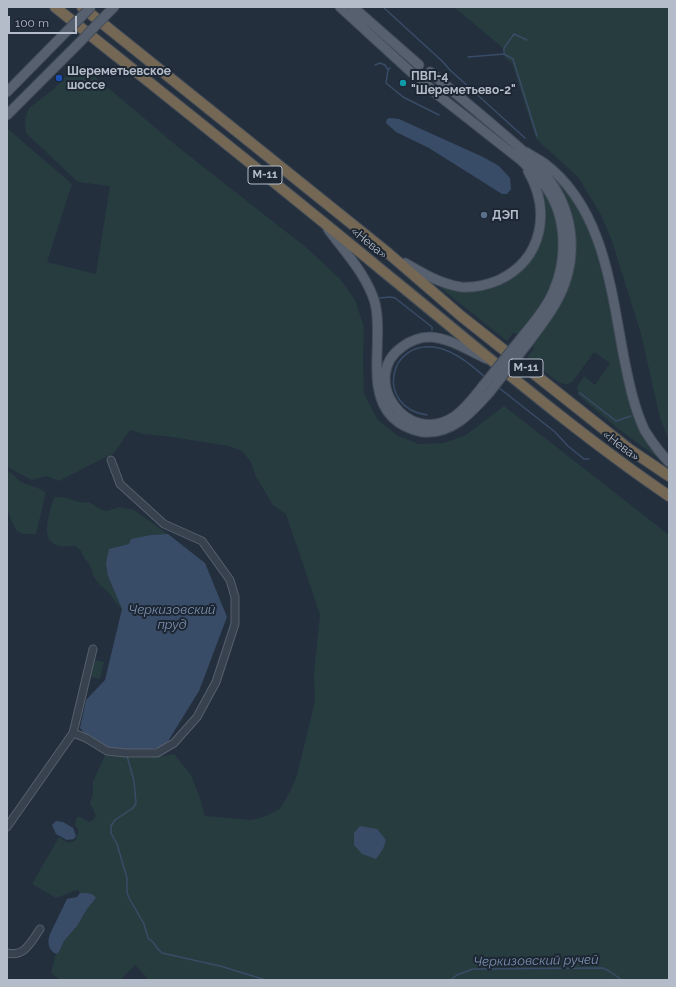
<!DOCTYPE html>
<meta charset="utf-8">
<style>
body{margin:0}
#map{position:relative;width:676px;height:987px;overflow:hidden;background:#242f3e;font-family:Raleway,sans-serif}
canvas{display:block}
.frame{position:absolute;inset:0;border:8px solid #b4bcc9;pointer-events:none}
.scale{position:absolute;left:8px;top:16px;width:69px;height:18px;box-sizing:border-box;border:2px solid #b4bcc9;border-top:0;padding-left:5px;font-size:12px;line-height:14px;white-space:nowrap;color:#b4bcc9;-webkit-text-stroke:3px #1d2633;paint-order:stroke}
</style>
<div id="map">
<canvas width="676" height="987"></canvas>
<div class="frame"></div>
<div class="scale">100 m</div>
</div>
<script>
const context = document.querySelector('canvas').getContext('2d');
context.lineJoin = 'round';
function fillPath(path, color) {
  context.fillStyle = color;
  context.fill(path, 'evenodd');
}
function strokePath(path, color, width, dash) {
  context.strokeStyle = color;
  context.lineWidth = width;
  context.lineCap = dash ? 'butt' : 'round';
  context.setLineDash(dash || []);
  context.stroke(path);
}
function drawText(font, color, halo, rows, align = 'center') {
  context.font = font + ' Raleway,sans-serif';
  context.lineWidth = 4;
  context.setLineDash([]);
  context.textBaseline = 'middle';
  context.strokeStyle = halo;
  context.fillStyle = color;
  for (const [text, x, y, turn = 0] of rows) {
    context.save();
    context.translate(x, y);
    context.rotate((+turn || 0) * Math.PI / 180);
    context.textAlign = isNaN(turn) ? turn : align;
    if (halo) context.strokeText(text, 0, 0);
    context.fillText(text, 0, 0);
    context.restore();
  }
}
const green = new Path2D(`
 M454,7H669V440L660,418L641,334L612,241L601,215L578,177L536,139L512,63L505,58L503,48Z
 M80,64L178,147L308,249L341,280L355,300L364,327L363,358L364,394L378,420L398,436L419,444L444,443L466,435L504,406L669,535V980H149L135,965L120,980H60L51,973L56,954L59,952L64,941L77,926L87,909L96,898C91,892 86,893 80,893L78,890C70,891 64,896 56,898L32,884L59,837L68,843L75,841L79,831L75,825L77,817H80L89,822L93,820L96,816L90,803L93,794V782L105,755C129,758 150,759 174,754L191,775L199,795L205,816L251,820L264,817L280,809L290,792L297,775L315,701L314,673L320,615L286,514L273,505L255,475L251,462L242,451L229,446L172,437L143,434L130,430L114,453L59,481L46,476L32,480L7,467V128L72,184L47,262L96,274L110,186L78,182L26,133L25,119L29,108L54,89L71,70Z
 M548,172L558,181L576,204L592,233L603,271L631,408C638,428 648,445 662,461L616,427L578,395L577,387L584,376L595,385L610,363L594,352L573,381C570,383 568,385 564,384C556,383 534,362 527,357L534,349L531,344L568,284Z
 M538,185L541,187C576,246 558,286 518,334L513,333L507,341L437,285L488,287L536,248Z
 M7,471C13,473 15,477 20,481C28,486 37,486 45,492V496L36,534H22L16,530L10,517L7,509Z
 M54,497C59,497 63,497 67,498C77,500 77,504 89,502L100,509L107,511L120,507L134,510L168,534L151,535L129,544L108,576L122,609L117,604L109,593L98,583L94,577L89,563L84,558L81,551L76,546C69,546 60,548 54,544C40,536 51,509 54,497Z
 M95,660L104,662L100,679L91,677Z`);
const water = new Path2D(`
 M390,118L399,119L483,157L499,166L510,178L511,189L507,194H502L429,148L396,132L386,123L387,119Z
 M168,534L205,563L227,617L199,691L165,746L143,751L113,749L102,745L85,734L80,728L86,700L105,680L122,609L108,576L106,563L109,549L129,544L131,539L151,535Z
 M56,821L63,822L73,828L76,836L74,839L67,840L56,834L52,825Z
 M360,826L377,829L386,840L383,849L376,859L362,854L354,845V833Z
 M80,893C86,893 92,892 96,898L87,909L77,926L64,941L59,952L56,954C48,950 47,942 50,934L67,899L77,897Z`);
const stream = new Path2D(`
 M383,7L442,61L450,70L525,138
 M504,54V48L514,34L527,40
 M468,57L504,54L513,59L537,136
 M375,65L380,63L385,65L388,70
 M390,68L388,70L386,83L403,97L439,115
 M379,298L390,297L395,298L432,327V330
 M498,387L555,432L568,446L584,459H589
 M580,393L616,421L631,416
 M427,415C375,408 387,337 439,348C456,352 472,366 485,377
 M127,756L134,781L136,803L133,808L115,820L111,826V833L117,844L127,878V892L129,898L144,924L148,938L153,942L157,948L162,953L220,966L266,980
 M450,980L457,975L473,969L603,968L609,971L622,980`);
const minor = new Path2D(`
 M73,733L86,738L107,751L125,753H157L174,743L197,717L216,682L235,624V597L230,580L202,541L164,524L120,484L111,460
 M7,827L73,733L93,649
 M7,953C25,957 31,942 40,929`);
const major = new Path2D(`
 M340,7L412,73
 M353,7L419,65
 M107,14L114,7
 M430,72C451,90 472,107 493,125C531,157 567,185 571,238C572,254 570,269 565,283C557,306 542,324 528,343
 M422,81L438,95L522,161C530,169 538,177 545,186C567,215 568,259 553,292C546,309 533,323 522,337
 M7,92L66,32
 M7,115L79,43
 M526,152C532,156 538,159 544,163C604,208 611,290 624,358C629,383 634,408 645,431C652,442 660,453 669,462
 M328,229C345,252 367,275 375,303C384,339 365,389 392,417C400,425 411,430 422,432C452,435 471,413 489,393
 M405,263C422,273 441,284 461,287C474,288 487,285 499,280C543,259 551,211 528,171
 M482,387C474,397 466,408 455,416C406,449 359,377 402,347C410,341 420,337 430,337C450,338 469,351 487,359`);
const highway = new Path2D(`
 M55,7C165,95 275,182 384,272C478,348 569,428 669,496
 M82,7L388,253L461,316L629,449L669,476`);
const majorBridge = new Path2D(`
 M66,32L91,7
 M79,43L107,14
 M482,387L522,337
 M489,393L528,343`);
const markers = [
 [59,78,4,"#1a4fb4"],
 [403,83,4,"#0f9aa8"],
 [484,215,4,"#5c6f8a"]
];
const shields = [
 [265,175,34],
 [526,368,34]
];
const shieldNames = [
 ["М-11",265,175],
 ["М-11",526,368]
];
const poiNames = [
 ["Шереметьевское",67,71],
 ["шоссе",67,85],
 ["ПВП-4",411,76],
 ["\"Шереметьево-2\"",411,90],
 ["ДЭП",492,215]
];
const streetNames = [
 ["«Нева»",369,243,39],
 ["«Нева»",621,446,37]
];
const waterNames = [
 ["Черкизовский",172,610],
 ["пруд",172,625],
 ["Черкизовский ручей",536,961,-1]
];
fillPath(green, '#263c3f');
fillPath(water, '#394c67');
strokePath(stream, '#394c67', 1.5);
strokePath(minor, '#565f6c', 9);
strokePath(major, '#414a57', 11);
strokePath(highway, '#434c59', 12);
strokePath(minor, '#38414e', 7);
strokePath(major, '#56606e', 9);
strokePath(highway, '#746855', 10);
strokePath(majorBridge, '#414a57', 11, []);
strokePath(majorBridge, '#56606e', 9);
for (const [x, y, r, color] of markers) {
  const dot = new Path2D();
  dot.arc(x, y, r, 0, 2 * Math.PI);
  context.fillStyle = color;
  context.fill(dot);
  strokePath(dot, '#1d2633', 1.5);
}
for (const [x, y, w] of shields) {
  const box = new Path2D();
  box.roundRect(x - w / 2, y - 9, w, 18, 3);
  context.fillStyle = '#1d2633';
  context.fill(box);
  strokePath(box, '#b4bcc9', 1);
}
drawText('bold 11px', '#b4bcc9', null, shieldNames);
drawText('bold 12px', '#b4bcc9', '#1d2633', poiNames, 'left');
drawText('12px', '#b4bcc9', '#1d2633', streetNames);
drawText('italic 13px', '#7c92b1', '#1d2633', waterNames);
</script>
